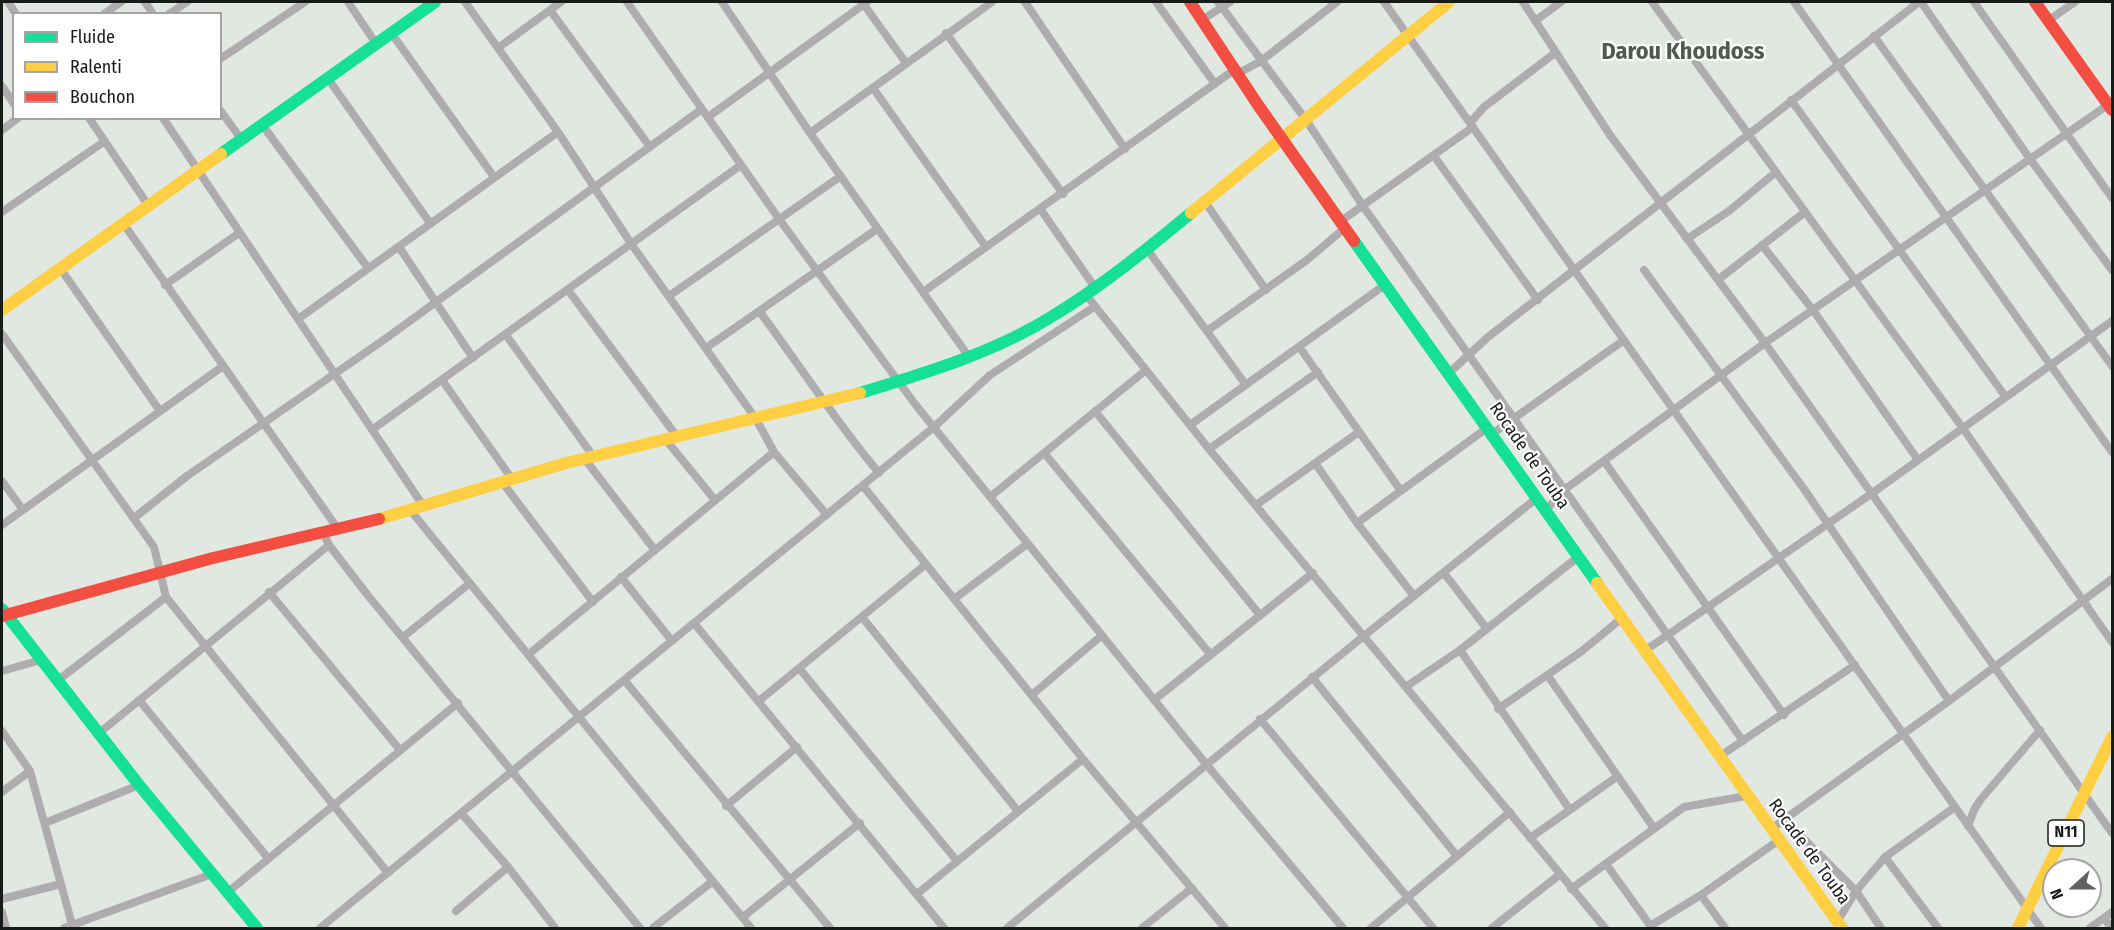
<!DOCTYPE html>
<style>
body{margin:0}
#map{position:relative;width:2114px;height:930px;overflow:hidden;background:#e1e8e2;font-family:"Fira Sans Condensed",sans-serif}
canvas{display:block}
.frame{position:absolute;inset:0;border:3px solid #181c19;pointer-events:none}
.legend{position:absolute;left:12px;top:12px;width:210px;height:108px;box-sizing:border-box;background:#fff;border:2px solid #a3a4a3;margin:0;padding:8px 10px;list-style:none;font-size:18px;color:#181c19}
.legend li{display:flex;align-items:center;gap:12px;height:30px}
.legend b{width:30px;border:2px solid #a3a4a3}
.north{position:absolute;left:2042px;top:858px;width:60px;height:60px;box-sizing:border-box;background:#fff;border:2px solid #a3a4a3;border-radius:50%;rotate:249deg;font-size:16px;font-weight:700;line-height:24px;text-align:center;color:#181c19}
.north::after{content:'';display:block;margin:auto;width:21px;height:27px;background:#5e635f;clip-path:polygon(50% 0,100% 100%,50% 72%,0 100%)}
</style>
<div id="map">
<canvas width="2114" height="930"></canvas>
<div class="frame"></div>
<ul class="legend">
<li><b style="height:8px;background:#16e098"></b>Fluide</li>
<li><b style="height:8px;background:#ffcf43"></b>Ralenti</li>
<li><b style="height:8px;background:#f24e42"></b>Bouchon</li>
</ul>
<div class="north">N</div>
</div>
<script>
const context = document.querySelector('canvas').getContext('2d');
context.lineJoin = 'round';
function strokePath(path, color, width, dash) {
  context.strokeStyle = color;
  context.lineWidth = width;
  context.lineCap = dash ? 'butt' : 'round';
  context.setLineDash(dash || []);
  context.stroke(path);
}
function drawText(font, color, halo, rows, align = 'center') {
  context.font = font + ' "Fira Sans Condensed",sans-serif';
  context.lineWidth = 4.5;
  context.setLineDash([]);
  context.textBaseline = 'middle';
  context.strokeStyle = halo;
  context.fillStyle = color;
  for (const [text, x, y, turn = 0] of rows) {
    context.save();
    context.translate(x, y);
    context.rotate((+turn || 0) * Math.PI / 180);
    context.textAlign = isNaN(turn) ? turn : align;
    if (halo) context.strokeText(text, 0, 0);
    context.fillText(text, 0, 0);
    context.restore();
  }
}
const street = new Path2D(`
 M8,2L16,14
 M145,2L153,14
 M348,2L377,45
 M465,2L558,132L632,245L756,419L774,452L827,515
 M627,2L779,219L915,404L1206,764L1343,928
 M722,2L810,133L969,357
 M862,2L906,63
 M1025,2L1125,149
 M1156,2L1215,84
 M1218,2L1306,120L1363,206L1743,741
 M1384,2L2041,928
 M1523,2L1610,135L1765,343L2112,833
 M1652,2L1962,427L2112,642
 M1794,2L2112,452
 M1921,2L2030,159L2112,270
 M1974,2L2112,198
 M550,10L650,147
 M104,14L121,2
 M169,14L187,2
 M1202,20L1230,2
 M2049,20L2075,2
 M1535,21L1561,2
 M946,33L1063,194
 M392,34L494,177
 M1874,36L2112,366
 M498,48L561,2
 M220,59L305,2
 M1237,74L1261,61L1337,2
 M329,80L430,223
 M2,86L14,104
 M873,88L986,247
 M1791,100L2005,396
 M220,110L242,140
 M708,117L867,2
 M89,118L148,205
 M163,118L424,507
 M1470,123L1484,107L1555,53
 M263,126L368,268
 M2,130L18,118
 M810,133L992,2
 M1434,156L1538,300
 M1205,202L1266,290
 M1041,210L1096,289
 M2,212L105,141
 M1341,221L1473,127
 M123,223L338,529
 M1687,239L1729,211L1776,172
 M1762,245L1813,310L1918,460
 M399,247L473,358
 M1147,249L1246,385
 M60,268L160,411
 M1644,270L1804,489L1949,701
 M1719,279L1805,212
 M165,285L239,233
 M568,290L678,438
 M923,292L1234,70
 M669,296L841,176
 M1087,296L1209,449L1605,928
 M760,312C800,366 836,422 879,473
 M298,319L558,132
 M1207,331L1307,260L1346,227
 M2,334L154,547L166,597L388,873
 M506,335L593,456
 M706,348L877,229
 M1300,348L1401,491
 M1449,373L1488,337L1919,2
 M442,380L512,479
 M1095,411L1259,614
 M1190,425L1386,284
 M373,429L741,165
 M1492,434L1624,340
 M666,440L715,500
 M1209,449L1318,372
 M1045,454L1210,654
 M584,458L654,549
 M1604,461L1784,715
 M1315,463L1357,523L1414,596
 M2,481L23,510
 M502,482L593,602
 M863,486L1083,759L1225,928
 M990,497L1146,370
 M1256,505L1359,432
 M1546,510L1564,490L1765,343L2112,102
 M411,511L751,928
 M134,518L187,476L385,339L702,109
 M1357,523L1487,428
 M2,525L223,366
 M323,532L329,545L366,593L640,928
 M1444,573L1487,629
 M621,577L672,641
 M269,592L400,750
 M954,599L1027,544
 M862,617L1017,810
 M694,623L944,928
 M403,637L469,584
 M1460,650L1570,810
 M1646,650L1871,494L2112,321
 M529,654L774,452
 M799,668L956,860
 M2,671L41,660
 M1548,676L1653,827
 M1312,677L1457,856
 M57,681L166,597
 M625,681L830,928
 M1407,686L1460,650L1578,557
 M1033,694L1101,636
 M139,700L268,858
 M760,700L925,565
 M1154,700L1313,573
 M1498,709L1582,651L1622,618
 M1260,719L1433,928
 M2,731L30,771L73,928
 M98,734L329,545
 M1720,756L1855,665
 M2,792L30,771
 M726,806L797,747
 M461,813L508,867L555,928
 M1785,820L1856,891L1881,928
 M45,823L139,785
 M1968,826L1974,810L1981,799L2040,730
 M1771,829L1949,701L2112,579
 M1530,838L1618,776
 M1885,857L1938,928
 M1606,864L1652,928
 M1571,889L1684,807L1746,796
 M228,892L458,703
 M917,894L1083,759
 M1701,895L1725,928
 M2,899L61,884
 M456,911L508,867
 M2,912L6,928
 M743,917L860,823
 M2104,918L2111,928
 M1837,922L1856,891L1885,857L1955,807
 M1650,926L1701,895L1779,840
 M64,928L212,874
 M320,928L934,427L990,375L1094,307
 M653,928L713,881
 M1007,928L1365,635L1537,498
 M1142,928L1192,888
 M1371,928L1510,812
 M1492,928L1559,875
 M2090,928L2112,912`);
const fast = new Path2D(`
 M221,154L435,2
 M1354,241L1597,583
 M860,393C925,373 993,353 1051,317C1101,287 1146,250 1191,213
 M2,609L139,785L257,928`);
const slow = new Path2D(`
 M1191,213L1449,2
 M2,310L221,154
 M379,519L566,463L860,393
 M1597,583L1842,928
 M2018,928L2112,737`);
const jam = new Path2D(`
 M1190,2L1258,105L1354,241
 M2035,2L2112,110
 M2,616L213,558L379,519`);
const shields = [
 [2066,833,36]
];
const shieldNames = [
 ["N11",2066,833]
];
const streetNames = [
 ["Rocade de Touba",1529,456,55],
 ["Rocade de Touba",1809,852,54]
];
const districtNames = [
 ["Darou Khoudoss",1683,52]
];
strokePath(street, '#aeacaf', 8);
strokePath(fast, '#16e098', 12);
strokePath(slow, '#ffcf43', 12);
strokePath(jam, '#f24e42', 12);
for (const [x, y, w] of shields) {
  const box = new Path2D();
  box.roundRect(x - w / 2, y - 13, w, 26, 4.5);
  context.fillStyle = '#fff';
  context.fill(box);
  strokePath(box, '#181c19', 1.5);
}
drawText('bold 16px', '#181c19', null, shieldNames);
drawText('18px', '#181c19', '#fff', streetNames);
drawText('bold 24px', '#4f5a51', '#fff', districtNames);
</script>
